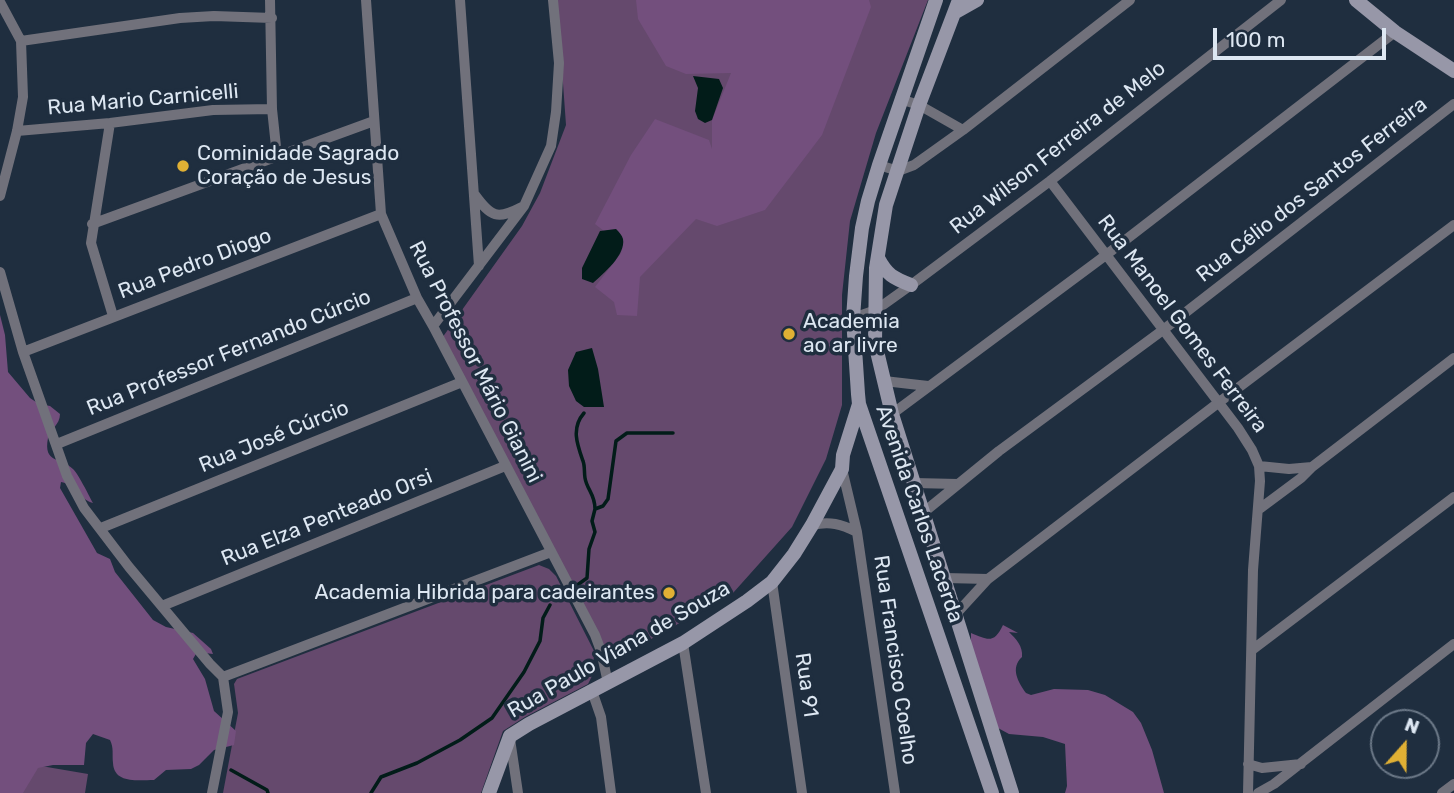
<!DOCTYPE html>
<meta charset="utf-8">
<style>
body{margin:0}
#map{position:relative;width:1454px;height:793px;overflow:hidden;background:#1f2e3f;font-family:Rubik,sans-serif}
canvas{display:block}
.north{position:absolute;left:1370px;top:709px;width:70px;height:70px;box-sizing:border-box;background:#1f2e3f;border:2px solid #6b7887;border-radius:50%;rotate:21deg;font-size:19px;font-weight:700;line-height:28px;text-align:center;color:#dde7f2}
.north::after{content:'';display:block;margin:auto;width:24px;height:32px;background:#e0b034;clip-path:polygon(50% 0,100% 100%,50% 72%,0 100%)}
.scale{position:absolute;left:1213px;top:28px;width:173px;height:32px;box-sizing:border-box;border:4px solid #dde7f2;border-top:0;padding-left:9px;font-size:21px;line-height:24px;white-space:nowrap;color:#dde7f2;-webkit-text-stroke:5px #1f2e3f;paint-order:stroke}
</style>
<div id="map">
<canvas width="1454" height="793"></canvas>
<div class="north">N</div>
<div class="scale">100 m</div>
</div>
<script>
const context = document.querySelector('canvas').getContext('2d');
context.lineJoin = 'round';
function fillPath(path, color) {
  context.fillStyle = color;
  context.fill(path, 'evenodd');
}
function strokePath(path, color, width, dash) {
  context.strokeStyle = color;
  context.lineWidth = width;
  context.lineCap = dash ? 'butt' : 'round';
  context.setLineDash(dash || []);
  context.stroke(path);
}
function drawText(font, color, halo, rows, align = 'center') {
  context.font = font + ' Rubik,sans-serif';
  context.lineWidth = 7;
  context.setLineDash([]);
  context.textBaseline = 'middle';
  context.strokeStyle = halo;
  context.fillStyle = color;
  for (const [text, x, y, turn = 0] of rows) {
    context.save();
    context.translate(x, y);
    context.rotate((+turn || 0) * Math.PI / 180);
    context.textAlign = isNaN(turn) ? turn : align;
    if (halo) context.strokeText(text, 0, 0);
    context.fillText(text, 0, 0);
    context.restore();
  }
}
const green = new Path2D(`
 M557,0H928L876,133L850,221L842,295V405L826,459L792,527L733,593L612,661L442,338L522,226L540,193L566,125Z
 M539,565L549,569L556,576L594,651L593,674L588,684L525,717L503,731L481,793H223L238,713L234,684L237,679Z
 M0,759L88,774L85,793H0Z`);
const forest = new Path2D(`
 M636,0H869L871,7L822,135L765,210L717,226L696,219L640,277L637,316L617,315L614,302L595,287L621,253L623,240L616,229L604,231L595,224L631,155L655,119L709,140L712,149V120L731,73L686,74L666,66L638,19Z
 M0,315L5,335L8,372L30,398L39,404L50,406L60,414C60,425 50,429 48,438C43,464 61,457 73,469C79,475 88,494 93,503C80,500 74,484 61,482L60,488L97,553L110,559L115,572L153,620L166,627L193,633L211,649L213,654L197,652L193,659L205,679L214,711L236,731L234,745L214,750L199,765L191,769L166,770L154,780C138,780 114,784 113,763C112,754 114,748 110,740L93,734L86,743L84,765H53L38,768L23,793H0Z
 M1003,625L1018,633L1009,632C1016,639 1023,646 1022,657C1010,668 1018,682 1026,693L1031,695L1054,689L1088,690L1105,695L1133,712L1141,723L1152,750L1164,793H1065L1067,786L1065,744L1043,737L1009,734L998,728L971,645V633C988,640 994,644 1003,625Z`);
const water = new Path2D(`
 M693,76L719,79L723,88L712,120L705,123L698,119L695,111L698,88Z
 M616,229C619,232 622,235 623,239C626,255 603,274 593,283L582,279V268L600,231Z
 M592,348L598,369L604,407H584L576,401L569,386L568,370L576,352Z`);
const stream = new Path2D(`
 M584,413C571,428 577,444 583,461C585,466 584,472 585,478C587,490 595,494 595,509
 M576,586L587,578L589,549L595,532L592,521L595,509L603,506L608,499L616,441L627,433H673
 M231,770L267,790L268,793
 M371,793L381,777L417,763L460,740L492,718L524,672L540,641L543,618L550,605`);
const street = new Path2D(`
 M270,0L272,109L277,156
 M366,0L381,214L417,298L433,326L595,635L601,651L608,683
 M460,0L479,266
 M0,2L21,41L23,97L17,131L0,196
 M21,41L180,18L214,16L272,18
 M900,99L919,105L963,130
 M110,123L91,243L113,316
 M17,131L110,123L213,110L272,109
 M879,165L898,171L914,165L963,130L1130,0
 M1050,181L1238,428L1252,450L1259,466L1260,481L1253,570L1248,793
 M475,195C491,217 497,220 522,207
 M92,224L374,121
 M0,272L23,352L67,476L84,508L129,567L210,664L223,677L228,712L212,793
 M853,318L876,310L911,285L1050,181L1281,0
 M433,326L524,206L551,146L556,112L559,63L553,0
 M23,352L381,214
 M884,381L928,386
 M892,414L1106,255L1395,32
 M57,444L417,298
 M1259,466L1289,469L1312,467
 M842,469L857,532L895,793
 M914,483L958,484
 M1258,510L1301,478L1312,467L1454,358
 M924,512L999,451L1163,330L1454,104
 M812,525C830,521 841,524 857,532
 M101,528L462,382
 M945,578L988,579
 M772,582L802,793
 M162,606L505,466
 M956,614L988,579L1218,403L1454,225
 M683,643L706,793
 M1252,650L1454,497
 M223,677L551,552
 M592,691L601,717L611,793
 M510,739L518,793
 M1248,764L1262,768L1301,764
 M1258,793L1274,784L1454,644
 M1442,793L1454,784`);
const secondary = new Path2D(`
 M936,0L879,165L868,201L862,228L856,276L853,318L858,394L859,404L992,793
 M959,0L919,105L886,205L876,268L875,343L892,414L1012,793
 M1356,0L1395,32L1454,71
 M954,13L977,0
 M878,258C887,275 893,278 911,285
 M489,793L510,736L529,724L683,643L747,601L772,582L794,554L812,525L842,469L843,455L859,404`);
const markers = [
 [183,166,7,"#e0b034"],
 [789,334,7,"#e0b034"],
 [669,593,7,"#e0b034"]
];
const streetNames = [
 ["Rua Mario Carnicelli",143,100,-5],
 ["Rua Wilson Ferreira de Melo",1058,148,-38],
 ["Rua Célio dos Santos Ferreira",1312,190,-38],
 ["Rua Pedro Diogo",195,264,-21],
 ["Rua Manoel Gomes Ferreira",1182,324,53],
 ["Rua Professor Fernando Cúrcio",229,353,-22],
 ["Rua Professor Mário Gianini",475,362,63],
 ["Rua José Cúrcio",274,437,-22],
 ["Avenida Carlos Lacerda",919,514,71],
 ["Rua Elza Penteado Orsi",327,518,-22],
 ["Rua Paulo Viana de Souza",619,650,-30],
 ["Rua Francisco Coelho",895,660,82],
 ["Rua 91",806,685,82]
];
const poiNames = [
 ["Cominidade Sagrado",197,154],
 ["Coração de Jesus",197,178],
 ["Academia",803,322],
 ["ao ar livre",803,346],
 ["Academia Hibrida para cadeirantes",655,593,"right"]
];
fillPath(green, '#65496d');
fillPath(forest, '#734f7d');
fillPath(water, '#021c19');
strokePath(stream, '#021c19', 3.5);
strokePath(street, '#71717b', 10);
strokePath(secondary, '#9797a8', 14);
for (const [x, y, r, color] of markers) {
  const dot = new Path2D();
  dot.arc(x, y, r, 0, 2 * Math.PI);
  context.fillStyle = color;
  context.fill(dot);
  strokePath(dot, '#1f2e3f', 2.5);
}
drawText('21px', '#dde7f2', '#1f2e3f', streetNames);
drawText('21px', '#dde7f2', '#1f2e3f', poiNames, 'left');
</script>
